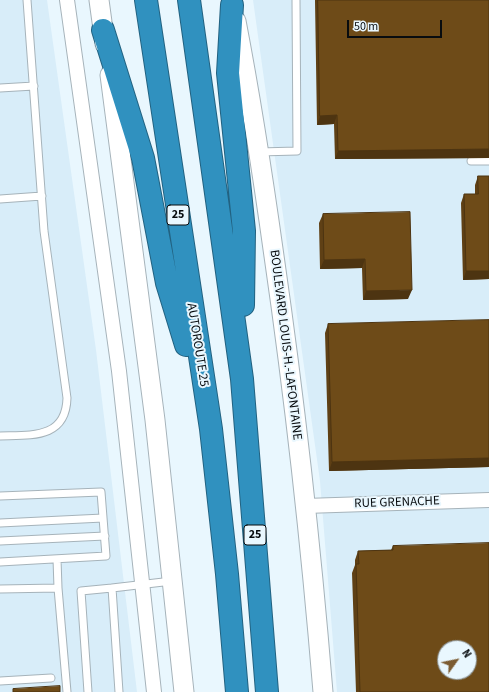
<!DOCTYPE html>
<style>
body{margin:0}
#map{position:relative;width:489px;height:692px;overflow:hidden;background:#e9f7fe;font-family:"Source Sans 3",sans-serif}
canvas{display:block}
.north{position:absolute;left:437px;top:640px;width:40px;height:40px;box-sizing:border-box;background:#e9f7fe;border:1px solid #8f999e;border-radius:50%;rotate:57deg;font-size:11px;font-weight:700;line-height:16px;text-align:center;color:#080c0f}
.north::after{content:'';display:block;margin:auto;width:14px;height:18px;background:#7c5c32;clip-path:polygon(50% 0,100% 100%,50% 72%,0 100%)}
.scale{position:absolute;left:347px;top:20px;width:95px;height:18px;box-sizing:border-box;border:2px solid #080c0f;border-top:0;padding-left:5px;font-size:12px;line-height:14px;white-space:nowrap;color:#080c0f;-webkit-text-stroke:3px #e9f7fe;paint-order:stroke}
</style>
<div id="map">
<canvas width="489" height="692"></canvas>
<div class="north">N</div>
<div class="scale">50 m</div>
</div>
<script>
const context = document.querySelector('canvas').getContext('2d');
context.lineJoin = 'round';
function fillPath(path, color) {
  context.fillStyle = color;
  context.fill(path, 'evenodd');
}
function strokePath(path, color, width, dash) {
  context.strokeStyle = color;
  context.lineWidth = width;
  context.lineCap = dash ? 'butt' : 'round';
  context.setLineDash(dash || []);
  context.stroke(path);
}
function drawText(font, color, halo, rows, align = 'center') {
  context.font = font + ' "Source Sans 3",sans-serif';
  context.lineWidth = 4;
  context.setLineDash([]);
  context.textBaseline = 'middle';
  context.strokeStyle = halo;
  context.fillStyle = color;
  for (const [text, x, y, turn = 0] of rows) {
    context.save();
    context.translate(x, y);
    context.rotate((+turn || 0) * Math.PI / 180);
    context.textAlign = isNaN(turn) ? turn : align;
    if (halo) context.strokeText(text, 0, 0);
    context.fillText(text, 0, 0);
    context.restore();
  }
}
const built = new Path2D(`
 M0,0H47L96,350L137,692H0Z
 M253,0H489V692H337L320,481ZM445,648H469V672H445Z`);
const lane = new Path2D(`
 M0,88L34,86
 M259,152L297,151L296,0
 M471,161H489
 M0,199L42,196
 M0,436C31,435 66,439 67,398L44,231L27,0
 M0,496L101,492L106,556L0,562
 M0,523L103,518
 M0,541L105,536
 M58,588L67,692
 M0,589L58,588L57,559
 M0,681L51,678
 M88,692L81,591L112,588
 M119,692L112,588L172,581`);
const street = new Path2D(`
 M67,0L119,371L154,692
 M305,506L489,500`);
const secondary = new Path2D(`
 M99,0L105,44
 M236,21C251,99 263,177 274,256C295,401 311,546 323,692
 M110,75L155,420L184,692`);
const highway = new Path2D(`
 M146,0L211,429L227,574L237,692
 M189,0L242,379L267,692
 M232,5L228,73L244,231L243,305
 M103,30L143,158L167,283L186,345`);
const wall = new Path2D(`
 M315,0H489V158L335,159L334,124L317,125L315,1Z
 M478,176L489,279L463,280L461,203L464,194H475V185Z
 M323,214L408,299L363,300L362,268L320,269L319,223Z
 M489,320V467L329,471L325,333L328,324Z
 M393,546L489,692H356L352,573L355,565V560L358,551L391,550Z`);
const shadedWall = new Path2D(`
 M337,115L334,124L317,125L320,116Z
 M489,149V158L335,159L338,151Z
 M365,259L362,268L320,269L324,260Z
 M466,271H489V279L463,280Z
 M412,290L408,299L363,300L366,291Z
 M489,458V467L329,471L332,462Z`);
const building = new Path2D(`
 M318,0H489V149L338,151L337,115L320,116Z
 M478,176H489V271H466L464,194H478Z
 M410,212L412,290L366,291L365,259L324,260L323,214Z
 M489,320V458L332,462L328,324Z
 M489,543V692H360L356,564H359L358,551L393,550V546ZM445,648H469V672H445Z
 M60,686V692H13V689Z`);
const shields = [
 [178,215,22],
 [255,535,22]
];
const shieldNames = [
 ["25",178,215],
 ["25",255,535]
];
const streetNames = [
 ["AUTOROUTE 25",197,345,81],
 ["BOULEVARD LOUIS-H.-LAFONTAINE",285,345,83],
 ["RUE GRENACHE",397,503,-2]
];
fillPath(built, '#d8edf9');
strokePath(lane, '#a6b3ba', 9);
strokePath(street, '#a6b3ba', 16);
strokePath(secondary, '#a6b3ba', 21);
strokePath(highway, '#226281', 24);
strokePath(lane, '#fff', 7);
strokePath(street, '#fff', 14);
strokePath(secondary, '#fff', 19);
strokePath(highway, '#3091bf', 22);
fillPath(wall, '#5f4015');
fillPath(shadedWall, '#4d3411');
fillPath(building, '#6e4b18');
strokePath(building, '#4d3411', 1);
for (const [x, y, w] of shields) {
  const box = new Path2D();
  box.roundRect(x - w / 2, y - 10, w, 20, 3);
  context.fillStyle = '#e9f7fe';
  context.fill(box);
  strokePath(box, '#080c0f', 1);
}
drawText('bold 12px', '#080c0f', null, shieldNames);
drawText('13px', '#080c0f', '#e9f7fe', streetNames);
</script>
